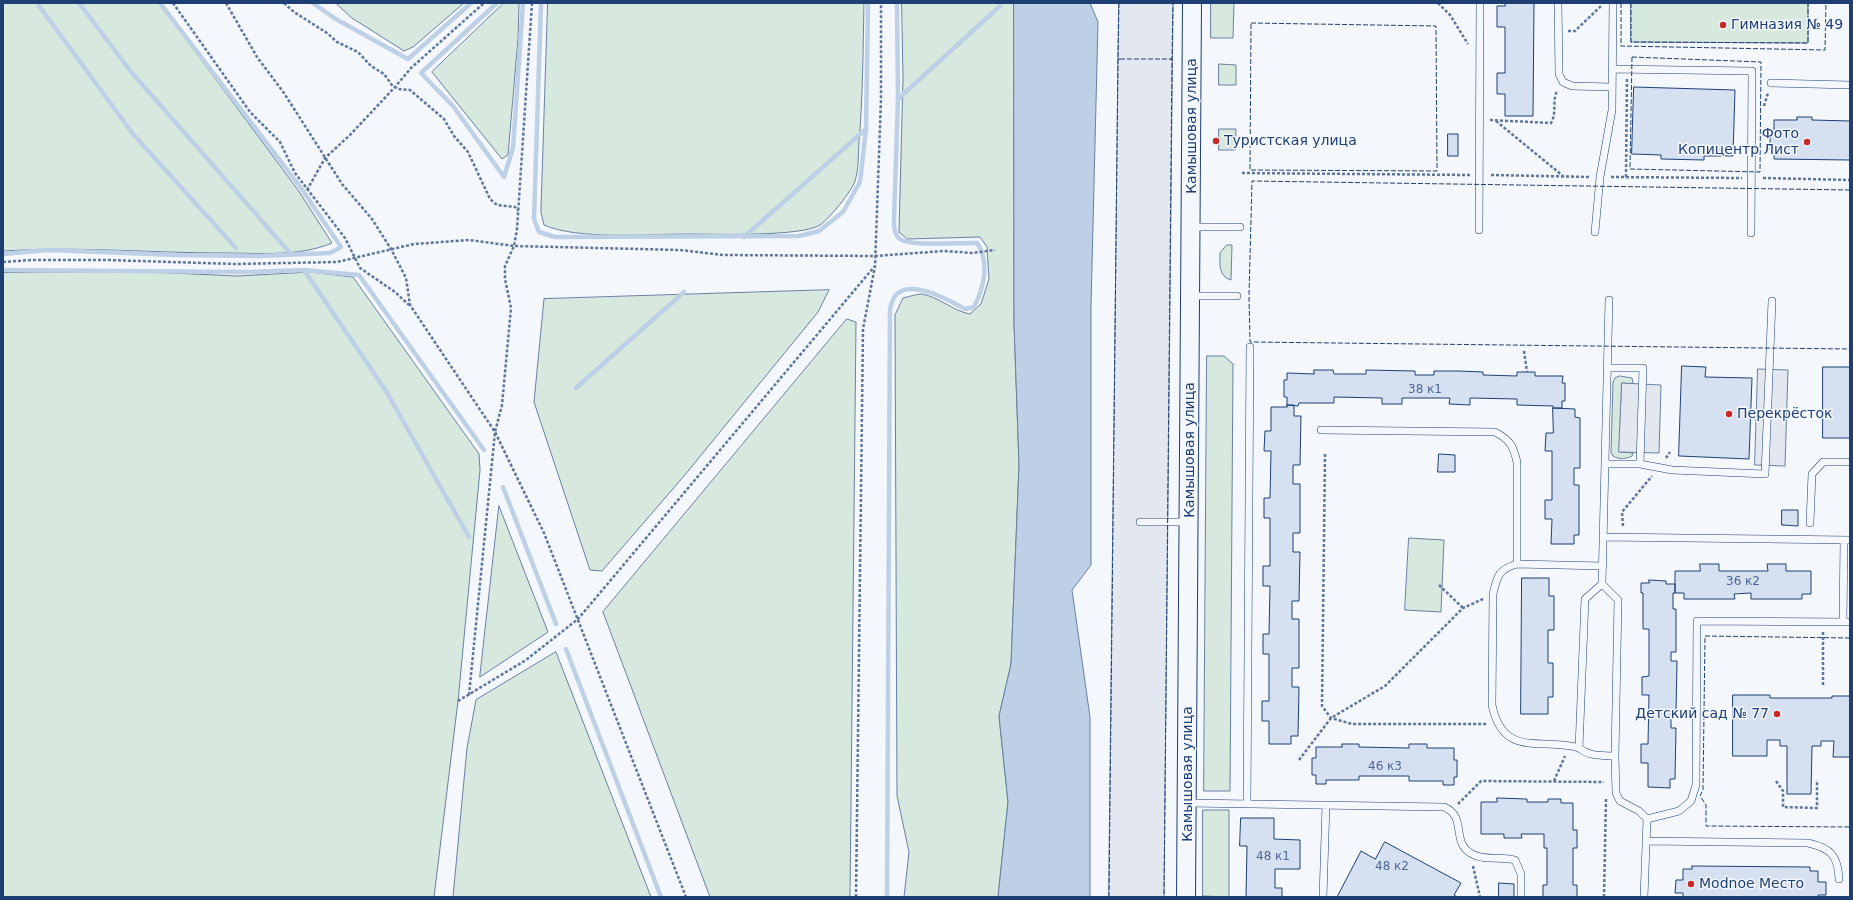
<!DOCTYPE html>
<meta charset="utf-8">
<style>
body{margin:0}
#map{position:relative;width:1853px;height:900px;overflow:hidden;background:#f4f7fb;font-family:"DejaVu Sans",sans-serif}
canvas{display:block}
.frame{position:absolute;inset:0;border:4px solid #1d3f73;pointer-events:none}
</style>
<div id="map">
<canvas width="1853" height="900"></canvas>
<div class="frame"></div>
</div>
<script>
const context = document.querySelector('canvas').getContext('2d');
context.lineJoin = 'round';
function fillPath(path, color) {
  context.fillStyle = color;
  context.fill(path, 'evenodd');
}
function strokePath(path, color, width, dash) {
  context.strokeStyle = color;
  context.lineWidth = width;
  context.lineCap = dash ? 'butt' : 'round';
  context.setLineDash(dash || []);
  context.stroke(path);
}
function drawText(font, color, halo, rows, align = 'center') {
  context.font = font + ' "DejaVu Sans",sans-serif';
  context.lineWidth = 3;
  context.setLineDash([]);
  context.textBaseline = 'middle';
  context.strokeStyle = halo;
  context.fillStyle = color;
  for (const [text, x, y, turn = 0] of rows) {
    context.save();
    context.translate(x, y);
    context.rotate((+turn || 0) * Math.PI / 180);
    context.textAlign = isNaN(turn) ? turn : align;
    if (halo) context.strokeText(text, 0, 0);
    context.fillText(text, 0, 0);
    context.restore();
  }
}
const green = new Path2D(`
 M3,3H159L298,190L332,243C299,257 260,253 224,253C150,253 77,246 3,251Z
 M336,3H464L413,47L404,51L352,18Z
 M504,3H519L518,39L508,155L502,159L432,72Z
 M548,3H864C863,49 863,95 859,142C858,154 859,169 855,181C852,191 829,219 820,225C801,237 713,234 688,234C649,234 578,240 544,225L541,212Z
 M902,3H1014V323L1019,465L1011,664L999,716L1008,802L998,897H904L909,852L897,796L895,315L903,298C908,297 916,294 922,294C939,297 953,311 970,314L981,304L989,279L987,247L980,237L907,239L899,232L903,79Z
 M1211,3H1234L1233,38H1211Z
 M1631,3H1808V43L1631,42Z
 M1219,64L1236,65V85H1219Z
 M1219,129H1236L1235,150H1219Z
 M1227,245H1232L1231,280C1218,276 1220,264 1220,253Z
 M39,272H148L238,276L310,272L353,277L479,454L480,470L458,701L434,897H3V273Z
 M829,290L818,312L684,476L602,571L590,570L534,402L544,299Z
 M847,319L856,322L850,897H710L603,612Z
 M1207,356H1224L1233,364L1230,791H1204Z
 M1620,376L1632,378L1633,384L1622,383L1620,452L1633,453L1632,456C1626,459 1619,460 1613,456L1611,452L1613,382L1615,378Z
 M499,506L548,632L480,677Z
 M1409,538L1444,540L1441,612L1405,610Z
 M556,652L651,897H453L467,748L476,700Z
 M1203,810H1229V897L1203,896Z`);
const parking = new Path2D(`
 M1119,3H1173L1164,897H1109Z
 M1758,369L1788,370L1785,466L1755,465Z
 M1622,383L1661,385L1659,453L1619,452Z`);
const water = new Path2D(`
 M1014,3H1090L1098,22L1091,306V565L1072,590L1090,717V897H998L1008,802L999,716L1011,664L1019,465L1014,323Z`);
const stream = new Path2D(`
 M37,3L133,134L236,248
 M79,3L132,73L291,254
 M313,3L334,18L408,59L471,3
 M497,3L421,73L453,106L504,177L513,148L523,3
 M541,3L534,219L539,232L555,237L799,236L819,231L843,212L860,182L866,129L868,3
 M898,99L1000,6
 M744,237L866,129
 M3,254L48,250L176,255L260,256L330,253L341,247L301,188L160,3
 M3,270L250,272L304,270L359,275L484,450
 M304,270L386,391L469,537
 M576,388L684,292
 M503,487L556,624
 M566,649L661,897
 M887,897L890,309C891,305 893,298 896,295C911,278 950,301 965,309L974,307C984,288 990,261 977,243C962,242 910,247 900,239C894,235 894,226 894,219L898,99L897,3`);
const building = new Path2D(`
 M1505,3H1534L1533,116H1505V94H1497V73H1505V27H1497V6H1505Z
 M1634,87L1735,90L1733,156H1704V160L1661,159V155L1632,154Z
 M1797,117H1812V120L1850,121V160L1774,159V150H1770V134H1774V120H1797Z
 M1448,134H1458V156H1448Z
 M1682,366L1706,367L1705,377L1752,378L1749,459L1679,456Z
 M1823,367H1850V438H1823Z
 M1314,370H1333L1334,374H1366V370L1415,371V375H1434V371H1459L1483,372V375L1517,376V372H1535V376H1563L1562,383H1565V401H1562V408H1553V406L1517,405V399L1470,398V405L1449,404L1450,398H1402V404H1382V398L1334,397V403H1299L1298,406L1287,405V397H1284V380H1287V373L1314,374Z
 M1287,405H1294V416H1301L1300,465H1293V484H1300V533H1293V552H1300L1299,601H1292V619H1299V668H1292V687H1299L1298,736H1291V744H1269V721H1262V701H1269V654H1263V634H1269L1270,586H1263V566H1270V518H1264V498H1270L1271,451H1264L1265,431H1271V407H1287Z
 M1553,408L1575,409V417L1580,418V468H1574V485H1579V535H1574V544H1551L1552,519H1545V500H1552V451H1545L1546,433H1553Z
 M1439,454L1455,455V472H1438Z
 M1782,510H1798V526L1782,525Z
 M1700,564H1719V571H1768L1767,564H1786V571H1811V594H1802V599H1751V593L1734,594L1735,599H1684V593H1675V571H1700Z
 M1522,578H1549V596H1554V630H1548V663H1553V697H1548V714H1521Z
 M1649,580L1666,581V584H1675V593H1673V609H1676V652H1671V661H1677L1676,712H1671V728H1676L1675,779H1670V788L1648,787V763H1641V744H1648L1649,695H1642V677L1649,676V629H1643V593H1641V583H1649Z
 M1733,695H1770V698H1832V696H1850V757H1833L1834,741H1821V746H1812L1811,794H1787V746H1780V740H1767V756H1733Z
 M1342,744H1359V747L1409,748V744H1427V748H1454V760H1457V777H1454V785H1443V781H1409V776H1359V780H1326V784H1316V775H1312V758H1316V747H1342Z
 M1497,798L1527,799V802H1548V799H1561V803H1573V830H1577V848H1573V885H1577V897H1543V885H1547V848H1544V834H1521L1522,838H1504V834H1481V802H1497Z
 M1241,818H1274V839L1300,840V869H1275V888H1282V897H1246L1247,846H1240Z
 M1385,842L1461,883L1454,895L1457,897H1337L1361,851L1375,859Z
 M1692,866L1810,867V871H1818V882H1826V895H1818V897H1683V893H1675L1676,880H1683V869H1692Z
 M1499,883L1514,884V897H1499Z`);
const path = new Path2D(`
 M173,3L250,112L280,142L295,173L345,238L360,268L395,292L409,305
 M226,3L257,57L284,93L342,184L372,219L391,249L406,278L410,305L495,432L544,533L686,897
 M284,3L294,12L327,33L337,42L358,52L371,66L384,74L392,85L398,89L410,90L444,119L454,136L468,152L490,199L497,205L515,207L518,211
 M1438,3L1450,15L1468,44
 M1568,31H1575L1601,6
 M1764,106L1768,93
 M1490,120L1551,123C1557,113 1552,101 1557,91
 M1496,121L1563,176
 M1242,173L1470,175
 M1491,175L1590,177
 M1611,177L1742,178
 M1626,177L1627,79
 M1763,178L1850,180
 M307,190L325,158L350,135L395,87L411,68L484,3
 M3,262L31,260H107L236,264L337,262L414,244L469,240L514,246L680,250L723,255L875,256L944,251L972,253L995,250
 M1524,351L1527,372
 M1325,454L1322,706L1331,718L1352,724H1487
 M1666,458L1670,452
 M1623,526L1622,512L1652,476
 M1439,585L1463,608
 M1823,632V685
 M469,695L495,432L502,405L511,308L505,279V266L514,246L517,229L532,3
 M458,701L526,660L578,619L874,267
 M1299,760L1331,718L1385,686L1463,608L1483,599
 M1554,781L1565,756
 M1776,781L1783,791V807L1817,808V780
 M1458,804L1481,781L1604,782
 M1473,866L1480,897
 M856,897L863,329L875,266L881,99V3
 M1604,897L1606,799`);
const service = new Path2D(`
 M1558,3L1559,74L1563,82L1572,86L1612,87
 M1612,69L1752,71L1751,233
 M1771,83L1850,85
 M1191,227H1240
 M1479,230L1480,3
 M1595,232L1600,177L1612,110L1613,3
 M1191,296H1237
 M1609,300L1602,584L1585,599L1579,748C1590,757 1602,755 1615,756
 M1607,368H1643L1640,464
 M1321,430L1495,432C1510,440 1513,445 1517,462V564
 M1605,464H1640L1672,470L1765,474L1772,301
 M1140,522H1189
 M1810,523L1812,474L1823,462H1850
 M1603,537L1850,540
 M1602,584L1618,600L1615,756L1616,793L1620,801L1639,811L1647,819L1644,897
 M1843,622L1844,540
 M1579,748C1542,737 1503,759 1492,705L1493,594C1497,576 1499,569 1517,564L1603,566
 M1188,803L1444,807C1468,817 1450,842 1472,854C1484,861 1502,856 1515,860L1521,874V897
 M1247,803L1250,347
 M1647,819L1679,811L1691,801L1696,785L1697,621L1850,622
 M1647,841L1808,843C1831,848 1838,856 1839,879
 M1323,897L1326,805`);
const tertiary = new Path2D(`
 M1186,897L1192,3`);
const fence = new Path2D(`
 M1119,3L1118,59H1120
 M1621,3V46L1825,50L1826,3
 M1631,3V42L1808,43V3
 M1251,23L1436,26L1437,171L1250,170Z
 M1632,57L1761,62L1760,172L1630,169Z
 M1170,59H1172L1173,3
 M1850,190L1252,181L1249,296L1250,342L1850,349
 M1850,638L1705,636L1703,790L1700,796L1706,805V826L1850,827
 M1109,897L1118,59H1172L1164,897`);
const markers = [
 [1723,25,4,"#c62828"],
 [1216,141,4,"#c62828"],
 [1807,142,4,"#c62828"],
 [1729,414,4,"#c62828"],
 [1777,714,4,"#c62828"],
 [1691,884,4,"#c62828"]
];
const numberNames = [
 ["38 к1",1425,390],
 ["36 к2",1743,582],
 ["46 к3",1385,767],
 ["48 к1",1273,857],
 ["48 к2",1392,867]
];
const poiNames = [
 ["Гимназия № 49",1731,25],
 ["Фото",1799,134,"right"],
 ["Копицентр Лист",1799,150,"right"],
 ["Туристская улица",1224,141],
 ["Перекрёсток",1737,414],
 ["Детский сад № 77",1769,714,"right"],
 ["Modnoe Место",1699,884]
];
const streetNames = [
 ["Камышовая улица",1192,126,-90],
 ["Камышовая улица",1190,450,-90],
 ["Камышовая улица",1188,774,-90]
];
fillPath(green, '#d7e8df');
strokePath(green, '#687fa3', 1);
fillPath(parking, '#e3e8f0');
strokePath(parking, '#687fa3', 1);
fillPath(water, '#bed0e5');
strokePath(water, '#687fa3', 1);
strokePath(stream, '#bed0e5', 4.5);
fillPath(building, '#d5e0f0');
strokePath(building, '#1d3f73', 1);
strokePath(service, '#1d3f73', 8);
strokePath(tertiary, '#1d3f73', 20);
strokePath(path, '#5e769c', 2.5, [3, 2]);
strokePath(service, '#f4f7fb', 7);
strokePath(tertiary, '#f4f7fb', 18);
strokePath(fence, '#1d3f73', 1, [5, 2]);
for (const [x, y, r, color] of markers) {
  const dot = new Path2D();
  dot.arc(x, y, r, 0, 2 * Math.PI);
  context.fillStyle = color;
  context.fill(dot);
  strokePath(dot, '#f4f7fb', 1.5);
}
drawText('12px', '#4b6792', null, numberNames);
drawText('14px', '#1d3f73', '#f4f7fb', poiNames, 'left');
drawText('14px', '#1d3f73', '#f4f7fb', streetNames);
</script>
